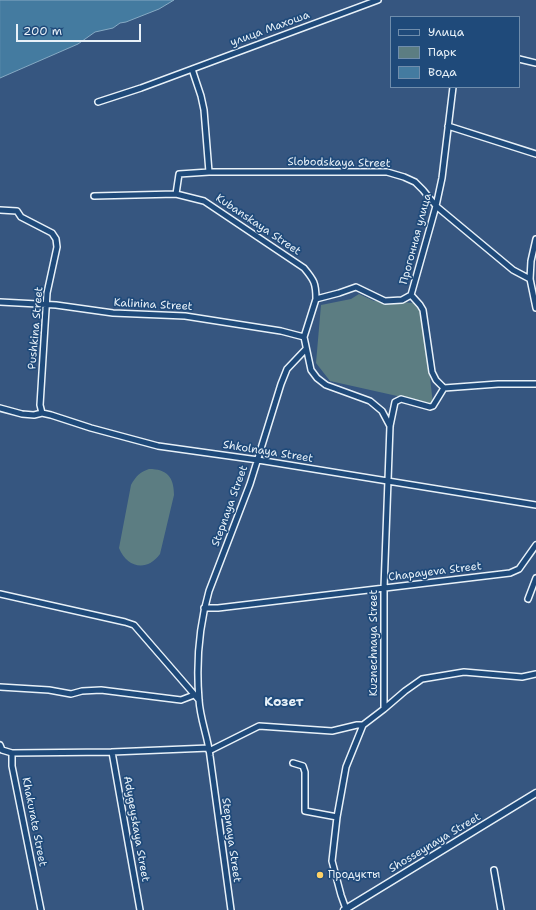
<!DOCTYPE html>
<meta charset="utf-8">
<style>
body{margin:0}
#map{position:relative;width:536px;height:910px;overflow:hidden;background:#365680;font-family:"Shantell Sans",sans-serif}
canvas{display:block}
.legend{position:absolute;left:390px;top:16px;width:130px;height:72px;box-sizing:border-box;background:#1f4a7a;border:1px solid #6f8dac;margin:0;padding:5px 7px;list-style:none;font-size:12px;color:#e8f1f8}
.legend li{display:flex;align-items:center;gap:8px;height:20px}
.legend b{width:20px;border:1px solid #6f8dac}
.scale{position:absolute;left:16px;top:24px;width:125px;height:18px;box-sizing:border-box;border:2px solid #e8f1f8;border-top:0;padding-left:5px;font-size:12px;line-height:14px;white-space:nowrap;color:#e8f1f8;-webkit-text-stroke:3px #1f4a7a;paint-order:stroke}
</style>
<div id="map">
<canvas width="536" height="910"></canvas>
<ul class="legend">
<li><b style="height:5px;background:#1f4a7a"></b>Улица</li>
<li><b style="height:11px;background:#5c7d82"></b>Парк</li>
<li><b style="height:11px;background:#447ba0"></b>Вода</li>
</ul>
<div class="scale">200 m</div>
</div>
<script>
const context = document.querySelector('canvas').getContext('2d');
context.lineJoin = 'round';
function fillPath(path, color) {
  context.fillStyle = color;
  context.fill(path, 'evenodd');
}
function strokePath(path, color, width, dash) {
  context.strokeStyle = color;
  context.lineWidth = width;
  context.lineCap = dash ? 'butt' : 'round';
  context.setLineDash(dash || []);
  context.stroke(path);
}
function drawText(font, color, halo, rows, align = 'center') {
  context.font = font + ' "Shantell Sans",sans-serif';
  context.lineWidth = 3.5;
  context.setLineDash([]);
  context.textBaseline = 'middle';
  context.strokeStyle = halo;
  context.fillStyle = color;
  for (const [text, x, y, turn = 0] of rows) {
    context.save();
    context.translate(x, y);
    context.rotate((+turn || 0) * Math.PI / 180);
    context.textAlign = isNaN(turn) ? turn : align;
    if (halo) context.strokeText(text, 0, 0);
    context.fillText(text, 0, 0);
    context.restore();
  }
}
const green = new Path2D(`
 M359,294L374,301L416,303L421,306L430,369H429L433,404L330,381L316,363L321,305L351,299Z
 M149,469C167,469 174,477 174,495L160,554C147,572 127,568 119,548L131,485C136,476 140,472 149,469Z`);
const water = new Path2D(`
 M0,0H174L159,9L126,22L120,23L113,28L95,32L78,44L0,78Z`);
const minor = new Path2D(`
 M519,59L536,63
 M192,69L201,96L204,110L209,172
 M98,102L141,88L378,0
 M448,126L536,154
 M176,194L179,174L209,172H387L404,177L415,182L423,190L436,206L513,270L530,279
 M94,196L176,194L204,201L304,268C314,280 316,283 316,299
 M0,210L17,211L21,217L52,233L56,239L57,247L47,293L40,405L42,413
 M536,239L531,261L530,279L536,308
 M0,302L56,305L113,313L185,316L281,331L304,337
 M444,388L436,380L432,372L423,310L420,305L411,295L436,206L442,178L453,87
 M444,388L498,384H536
 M0,408L22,414L34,415L42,413L51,415L91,428L158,446L258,460L536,505
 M390,426L382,411L370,401L326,385L317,378L311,370L304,337L316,299L339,293L356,287L385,301L402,300L411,295
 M0,594L125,622L134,625L199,700
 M528,599L536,578
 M204,608H218L510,573L519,569L536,545
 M0,687L49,690L71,694L82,691L101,690L181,700L194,695
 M384,709L405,691L422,679L464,672L522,677L536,674
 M0,745L2,750L12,753L112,752L209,748
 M209,751L259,726L332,731L357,725H363
 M112,752L140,910
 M12,753V766L41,910
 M293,763L303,766L305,772V811L337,817
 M494,870L501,910
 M346,909L341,895L332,861L337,817L346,767L363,725L384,709V588L390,426L395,402L401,399L430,407L433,406L444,388
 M231,910C224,859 217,807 210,756C208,737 200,719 199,700C196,663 199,626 209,591L250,484L281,384L287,369L306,349`);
const tertiary = new Path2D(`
 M344,910L536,793`);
const markers = [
 [320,875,4,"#ffd166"]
];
const streetNames = [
 ["улица Махоша",270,29,-20],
 ["Slobodskaya Street",339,163,1],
 ["Kubanskaya Street",258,225,34],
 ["Прогонная улица",416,239,-75],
 ["Kalinina Street",153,305,3],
 ["Pushkina Street",36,328,-85],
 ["Shkolnaya Street",268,452,9],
 ["Stepnaya Street",230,506,-70],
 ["Chapayeva Street",435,572,-7],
 ["Kuznechnaya Street",374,643,-90],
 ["Khakurate Street",34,822,79],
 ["Adygeyskaya Street",136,829,80],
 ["Stepnaya Street",231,840,82],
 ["Shosseynaya Street",435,843,-31]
];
const poiNames = [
 ["Продукты",328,875]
];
const quarterNames = [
 ["Козет",284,703]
];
fillPath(green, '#5c7d82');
fillPath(water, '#447ba0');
strokePath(water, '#86aac3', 1);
strokePath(minor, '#e8f1f8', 8);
strokePath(tertiary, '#e8f1f8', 9);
strokePath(minor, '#1f4a7a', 5);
strokePath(tertiary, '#1f4a7a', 6);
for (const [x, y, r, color] of markers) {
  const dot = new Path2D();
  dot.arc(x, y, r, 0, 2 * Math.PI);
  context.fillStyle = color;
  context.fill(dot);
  strokePath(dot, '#1f4a7a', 1.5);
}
drawText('11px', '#e8f1f8', '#1f4a7a', streetNames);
drawText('11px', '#e8f1f8', '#1f4a7a', poiNames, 'left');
drawText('bold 13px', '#e8f1f8', '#1f4a7a', quarterNames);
</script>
